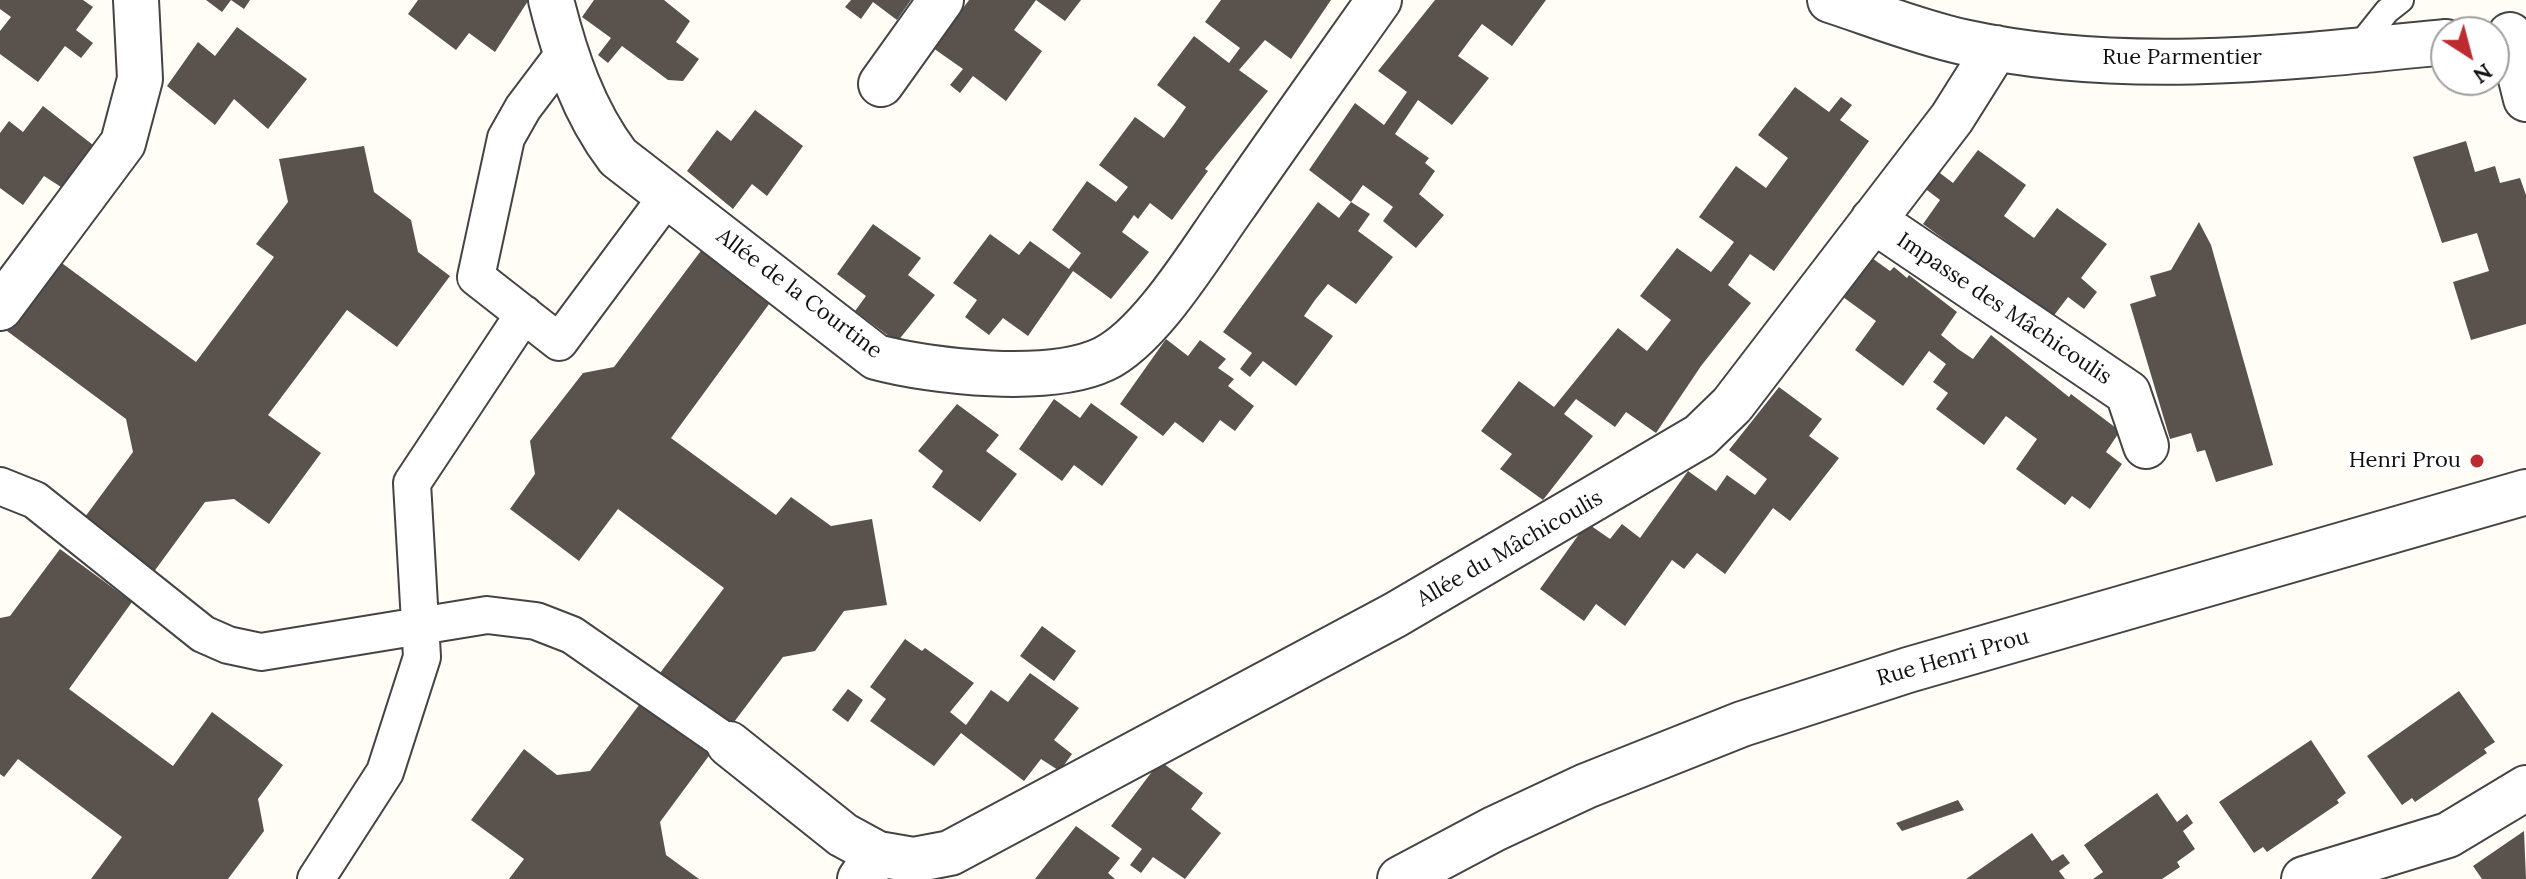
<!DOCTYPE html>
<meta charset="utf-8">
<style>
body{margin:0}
#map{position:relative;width:2526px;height:879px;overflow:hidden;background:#fffdf5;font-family:Lora,serif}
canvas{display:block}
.north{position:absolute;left:2430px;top:16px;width:80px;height:80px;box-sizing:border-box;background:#fff;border:2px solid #a0a0a0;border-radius:50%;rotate:144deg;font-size:22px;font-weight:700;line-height:32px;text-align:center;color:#111}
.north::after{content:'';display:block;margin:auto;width:28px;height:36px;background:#be2b2f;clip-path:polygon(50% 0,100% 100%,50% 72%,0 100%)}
</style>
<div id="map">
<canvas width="2526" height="879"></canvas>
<div class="north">N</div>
</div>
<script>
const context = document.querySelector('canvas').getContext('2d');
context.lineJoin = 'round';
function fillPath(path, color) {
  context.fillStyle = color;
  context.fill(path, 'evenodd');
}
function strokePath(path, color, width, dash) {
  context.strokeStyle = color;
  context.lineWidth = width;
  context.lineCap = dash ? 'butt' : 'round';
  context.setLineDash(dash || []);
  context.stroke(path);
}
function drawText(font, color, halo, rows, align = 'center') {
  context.font = font + ' Lora,serif';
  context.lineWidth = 8;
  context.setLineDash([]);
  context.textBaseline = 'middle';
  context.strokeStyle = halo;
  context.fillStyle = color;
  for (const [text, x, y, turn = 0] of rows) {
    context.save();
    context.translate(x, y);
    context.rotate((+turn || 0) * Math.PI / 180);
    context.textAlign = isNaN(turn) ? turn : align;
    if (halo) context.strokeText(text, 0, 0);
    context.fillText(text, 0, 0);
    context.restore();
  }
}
const building = new Path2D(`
 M0,0H83L93,7L76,30L93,43L81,58L65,46L38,82L0,54V31L11,17L0,9Z
 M206,0H250L244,9L231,0L222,12Z
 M418,0H527L528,1L495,52L469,33L456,50L408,14Z
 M594,0H664L690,21L676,42L699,59L683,81L668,80L622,46L608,63L598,55L611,38L582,17Z
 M851,0H911L897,20L873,2L861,19L845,7Z
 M969,0H1081L1065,21L1036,0L1014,30L1042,51L1006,101L973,76L960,93L950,85L963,69L933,48Z
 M1221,0H1331L1291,59L1265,40L1239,70L1268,91L1205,169L1208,171L1172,220L1150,203L1138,219L1134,215L1122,232L1149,252L1111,299L1073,271L1028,336L1003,318L989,335L965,317L977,300L953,283L990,234L1019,255L1030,241L1069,269L1081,253L1052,230L1087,181L1116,202L1128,187L1099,165L1135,117L1164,138L1175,123L1186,107L1157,85L1194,36L1229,63L1240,48L1205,22Z
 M1435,0H1546L1512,46L1482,24L1469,41L1458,56L1489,78L1452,125L1418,100L1395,134L1429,158L1425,163L1435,171L1419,194L1444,215L1416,248L1383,221L1393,207L1363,185L1351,202L1370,214L1358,231L1393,257L1356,304L1328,284L1315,300L1304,316L1333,336L1296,386L1263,361L1250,377L1240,369L1252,353L1223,332L1318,202L1339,218L1351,202L1309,170L1355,103L1384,125L1407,92L1378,71Z
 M237,27L307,79L268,129L234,99L215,125L167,86L198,42L215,56Z
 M1795,87L1829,112L1841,97L1852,105L1840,120L1869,141L1774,271L1750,254L1728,285L1751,303L1701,366L1656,433L1626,412L1615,427L1576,399L1564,414L1593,436L1543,500L1500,469L1512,454L1481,431L1519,381L1554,407L1618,328L1647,351L1671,320L1640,296L1677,248L1711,272L1722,258L1734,242L1699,217L1736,166L1766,188L1788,158L1758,135Z
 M43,106L93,145L61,187L44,176L23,205L0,188V133L9,121L23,132Z
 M755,110L803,146L767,196L752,184L733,209L687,171L717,130L731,141Z
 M2466,141L2475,172L2495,166L2500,183L2520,178L2526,195V324L2471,340L2453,282L2489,271L2477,233L2442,243L2413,157Z
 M364,146L374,192L411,220L418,252L450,276L397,347L347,310L268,415L321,453L269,524L234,499L205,502L153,573L82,521L133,452L126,419L7,331L59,261L196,362L274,257L256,244L288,202L279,159Z
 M1978,150L2026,185L2004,216L2034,238L2057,208L2107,244L2081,278L2097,292L2084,309L2068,297L2052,318L1923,224L1940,200L1923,187L1936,170L1953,183Z
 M2199,222L2211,245L2273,465L2216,482L2205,450L2197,452L2191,433L2170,439L2130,304L2156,296L2150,276L2171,270Z
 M873,224L921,258L908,275L935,295L897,342L855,311L866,296L837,274Z
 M703,248L772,300L671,438L776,515L791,497L831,526L872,519L887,605L844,611L815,651L783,657L731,726L660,673L724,588L618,509L579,561L510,509L535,474L530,441L583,373L614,367Z
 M1872,258L1890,271L1894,267L1907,278L1909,275L1957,312L1941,335L1958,349L1973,359L1991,335L2054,385L2069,397L2071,394L2120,431L2106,452L2122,464L2090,509L2072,496L2065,505L2016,469L2037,439L2006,416L1984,445L1936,409L1948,393L1933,382L1946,364L1929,351L1903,386L1855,350L1876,321L1843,297Z
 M1166,339L1188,356L1200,340L1226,359L1218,368L1234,379L1228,386L1254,406L1235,431L1220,420L1203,443L1175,422L1163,436L1120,404Z
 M1779,387L1822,419L1809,436L1839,458L1790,521L1773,508L1725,574L1697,553L1684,569L1672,560L1625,626L1596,604L1584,621L1540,589L1587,523L1610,539L1622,524L1640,538L1688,471L1716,491L1727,475L1755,495L1767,479L1729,450Z
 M1054,399L1080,418L1091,403L1138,437L1102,486L1074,465L1062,481L1019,449Z
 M957,404L999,435L986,451L1017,474L980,522L932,487L943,471L918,451Z
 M60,549L132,602L69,689L173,766L212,712L283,765L258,799L264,831L228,879H91L122,837L18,759L4,777L0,774V618L10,616Z
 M1042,626L1076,651L1054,681L1020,656Z
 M905,639L922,651L925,648L974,683L950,712L966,725L991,690L1008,702L1030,673L1079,708L1054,740L1072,754L1062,768L1058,770L1041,759L1024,781L961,733L934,766L870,721L886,699L870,687Z
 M848,689L863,700L848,722L832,710Z
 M2459,691L2495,742L2484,749L2487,753L2415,802L2412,798L2402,805L2367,756Z
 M642,701L711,753L660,822L666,855L699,879H509L524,859L471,820L524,749L557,775L590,771Z
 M2311,740L2346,793L2337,800L2339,803L2267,852L2263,847L2254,853L2219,802Z
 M1160,761L1203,793L1191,809L1221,833L1185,879L1153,857L1141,873L1130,865L1142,849L1111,826Z
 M2157,793L2177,822L2187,814L2193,823L2183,831L2195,849L2177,862L2180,867L2162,879H2093L2103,872L2084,845Z
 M1958,800L1964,810L1902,831L1896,823Z
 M1076,826L1120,858L1108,873L1115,879H1035Z
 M2524,831L2526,879H2482L2473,866Z
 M2032,833L2052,861L2063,854L2070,863L2059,871L2065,879H1966Z`);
const service = new Path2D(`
 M2355,51L2387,11L2401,0`);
const pedestrian = new Path2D(`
 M566,51L523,108L506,138L476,277L559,342L669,194
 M0,486L35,500L203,634L228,645L261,652L487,615L536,621L572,635L729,744
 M316,879L385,772L422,657L412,483L524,314`);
const minor = new Path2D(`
 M551,0C565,56 583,111 618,157L876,357C932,372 1050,385 1104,359C1152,336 1204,247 1236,203C1283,135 1331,68 1379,0
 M1830,0C1873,14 1918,32 1963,42C2122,77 2286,58 2446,42
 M2510,35L2526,99
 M881,84L941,0
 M1873,220L2128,393L2146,446
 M0,308L123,143L140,79L136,0
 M729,744L843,835L878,854
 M860,879L878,854L913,860L950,853L1395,615L1700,436L1732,405L1952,118L1996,48
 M2304,879L2448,835L2526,788`);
const tertiary = new Path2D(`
 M1400,879L1494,829L1586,786L1742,724L1908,670L2526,492`);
const markers = [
 [2477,461,8,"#be2b2f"]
];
const streetNames = [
 ["Rue Parmentier",2182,58],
 ["Allée de la Courtine",799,294,37],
 ["Impasse des Mâchicoulis",2004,309,34],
 ["Allée du Mâchicoulis",1510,549,-30],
 ["Rue Henri Prou",1953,658,-16]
];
const poiNames = [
 ["Henri Prou",2461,461]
];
fillPath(building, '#5a524d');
strokePath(service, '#444', 28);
strokePath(pedestrian, '#444', 40);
strokePath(minor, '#444', 48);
strokePath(tertiary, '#444', 48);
strokePath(service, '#fff', 24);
strokePath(pedestrian, '#fff', 36);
strokePath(minor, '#fff', 44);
strokePath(tertiary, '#fff', 44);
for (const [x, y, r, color] of markers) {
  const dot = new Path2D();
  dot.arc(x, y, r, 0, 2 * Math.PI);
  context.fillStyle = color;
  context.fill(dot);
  strokePath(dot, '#fff', 3);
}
drawText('22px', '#111', '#fff', streetNames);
drawText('22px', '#111', '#fff', poiNames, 'right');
</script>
